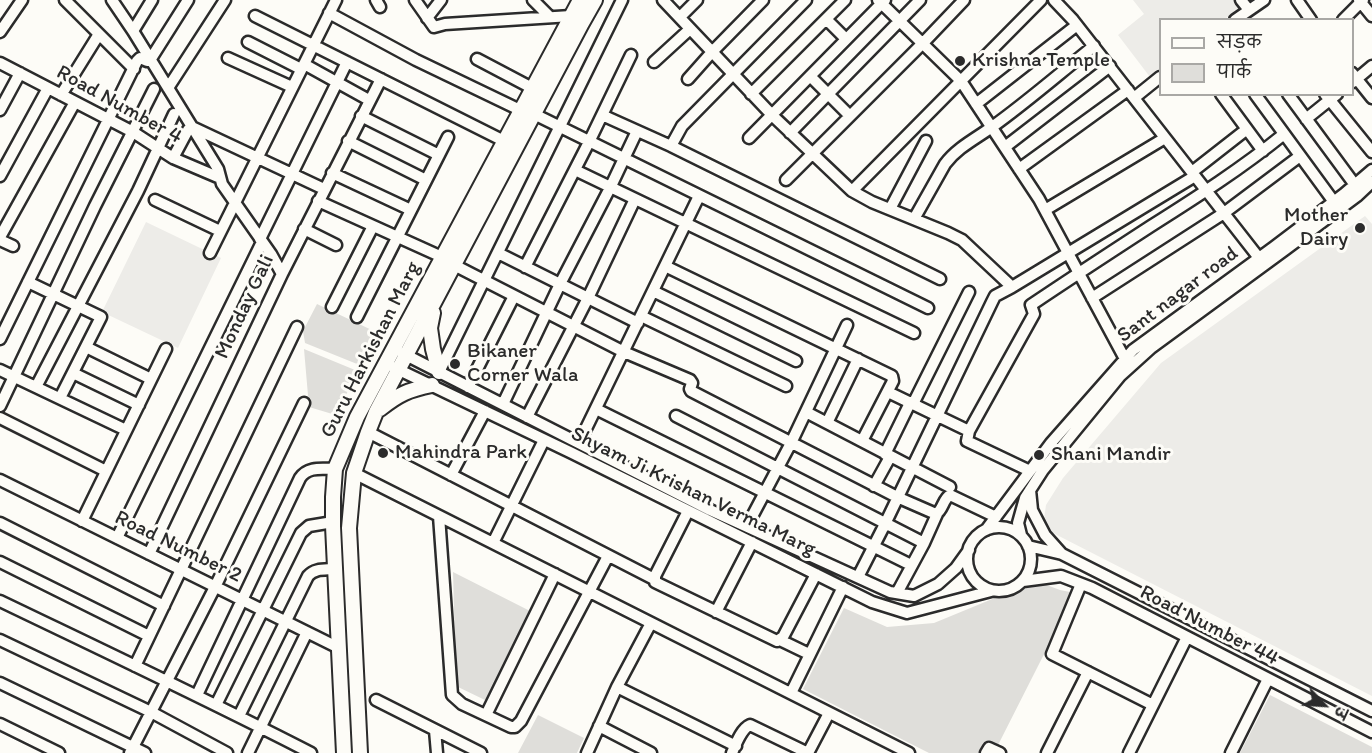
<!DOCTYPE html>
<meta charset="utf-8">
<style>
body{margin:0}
#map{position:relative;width:1372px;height:753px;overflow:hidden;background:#fdfcf7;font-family:Itim,"Playpen Sans Deva",sans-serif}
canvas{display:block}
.legend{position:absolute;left:1159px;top:18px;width:195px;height:78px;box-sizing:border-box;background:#fdfcf7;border:2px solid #a9a8a5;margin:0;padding:8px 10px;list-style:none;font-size:18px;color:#2b2b2b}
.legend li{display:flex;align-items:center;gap:12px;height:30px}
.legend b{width:30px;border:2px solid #a9a8a5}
.north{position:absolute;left:1294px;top:675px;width:60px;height:60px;-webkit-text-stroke:4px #fdfcf7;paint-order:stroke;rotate:115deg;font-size:16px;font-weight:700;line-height:24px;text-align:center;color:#2b2b2b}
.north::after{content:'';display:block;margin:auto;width:21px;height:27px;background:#2b2b2b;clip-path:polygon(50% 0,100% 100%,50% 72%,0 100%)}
</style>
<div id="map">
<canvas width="1372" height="753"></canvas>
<ul class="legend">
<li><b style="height:8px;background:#fdfcf7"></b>सड़क</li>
<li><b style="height:16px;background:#dfdeda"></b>पार्क</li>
</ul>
<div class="north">उ</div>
</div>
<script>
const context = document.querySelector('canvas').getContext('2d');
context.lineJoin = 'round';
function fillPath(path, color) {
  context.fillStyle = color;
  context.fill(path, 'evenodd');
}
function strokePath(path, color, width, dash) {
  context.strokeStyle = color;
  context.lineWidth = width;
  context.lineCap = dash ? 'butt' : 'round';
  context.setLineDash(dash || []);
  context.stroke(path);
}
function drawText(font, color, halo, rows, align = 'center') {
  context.font = font + ' Itim,sans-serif';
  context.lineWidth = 6;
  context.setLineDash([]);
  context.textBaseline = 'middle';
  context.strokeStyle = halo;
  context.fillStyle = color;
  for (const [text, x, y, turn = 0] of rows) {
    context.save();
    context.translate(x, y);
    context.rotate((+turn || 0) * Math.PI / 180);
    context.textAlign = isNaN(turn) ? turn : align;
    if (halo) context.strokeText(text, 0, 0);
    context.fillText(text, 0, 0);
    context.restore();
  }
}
const built = new Path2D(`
 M1133,0H1236L1242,7L1225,19L1160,20V68L1150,77L1118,35L1144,14Z
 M1365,216L1372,224V696L1053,533L1044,519L1046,505L1063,478L1161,363Z
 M146,222L221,258L178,348L102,312Z`);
const green = new Path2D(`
 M317,304L378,333L362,366L305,343L303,331Z
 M304,349L355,370L339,416L309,407Z
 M453,572L532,612L487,701L456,686Z
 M1036,581L1060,590L1075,593L996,749L985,753H929L803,689L844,608L887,627L934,623Z
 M1270,695L1372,747V753H1240Z
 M538,715L584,738L577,753H518Z`);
const minor = new Path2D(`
 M65,0L134,69
 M112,0L133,31L218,169L222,184L271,254L282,274
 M376,0L380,7
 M415,0L434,27L445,24L571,16
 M533,0L550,17
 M663,0L772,115L852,191L872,202L948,233L962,240L1012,287L1195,176
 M878,0L961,81L1039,199L1125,359
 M1054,0L1073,20L1259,258
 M1241,0L1249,10
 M1297,0L1311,20
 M1359,0L1372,16
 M329,13L416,60L520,110
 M255,16L504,141
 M680,17L697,0
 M427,18L441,0
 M826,19L846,39
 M1235,20L1264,0
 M1343,20L1363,0
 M133,31L152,0
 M0,32L22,0
 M248,42L301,69
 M228,58L292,87
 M477,59L532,88
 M654,62L690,29
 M0,63L133,132L173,158L220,178
 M304,64L369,100
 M1352,73L1372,98
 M810,76L850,116
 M688,79L712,52L763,0
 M1353,82L1372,66
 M168,88L225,0
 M751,94L845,0
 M1221,94L1263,151
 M1255,94L1334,202
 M1288,94L1355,185
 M1325,94L1372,152
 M61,95L99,34
 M1134,98L1160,77
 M976,104L1077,25
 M0,110L20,73
 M534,114L928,308
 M602,115L671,146L940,279
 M361,116L439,155
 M1306,119L1337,94
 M192,127L324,189
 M790,133L920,0
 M749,138L885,0
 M348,141L426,180
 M671,146L682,126L806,0
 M1005,147L1110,66
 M173,158L188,130L191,127
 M1019,169L1128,90
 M575,170L914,333
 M1192,172L1247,129
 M332,173L411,210
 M0,176L48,88
 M786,180L923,43L964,0
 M852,191L1041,0
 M155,200L220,231
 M318,201L442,257
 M890,209L926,141
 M1045,210L1165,138
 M914,219L945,164C957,148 975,139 992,127C1027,102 1060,73 1094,46
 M304,229L336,245
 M0,237L75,102
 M260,239L347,62
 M0,240L13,246
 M210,253L336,0
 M498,253L638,323
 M454,265L624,352L690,380L692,383L690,389L691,391L897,497L936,514C943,510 943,499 950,495L996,517
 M665,266L892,376L893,381L862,441
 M525,267L589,142L631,55
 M28,282L101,317L60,398
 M653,291L796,361
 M1092,298L1224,213L1300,156
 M332,307L373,226
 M641,316L786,386
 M357,317L448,137
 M0,339L137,61L140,58L147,61L152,57L188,0
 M86,347L151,379
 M402,353L710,510L890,592L914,596L938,584L956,568L969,550
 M393,367L572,453L872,602L907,613L991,591
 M0,370L126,430
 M439,372L622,0
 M73,373L139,405
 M36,387L138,191L174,114
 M468,387L514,296
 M888,392L969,431
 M503,404L560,284L611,186L637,131
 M913,404L969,292
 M0,406L95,206L154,89
 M596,409L911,565
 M806,412L950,487
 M676,416L924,543
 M527,417L588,298L635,199
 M0,418L106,471
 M827,423L858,359
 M368,432L654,579
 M579,443L699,196
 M885,454L910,403
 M1030,471L967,441L969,431L1034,314L1031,305C1071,278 1111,252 1151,226C1197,197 1242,168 1284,134
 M354,473L909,753
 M451,475L485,411
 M0,480L339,648
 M874,486L890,457
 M1030,490L1032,510L1045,535L1062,554
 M688,511L655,576V582L657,583L777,641L783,637L816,574
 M439,516L452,695L462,704L511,727H515L521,721L608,556
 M82,521L166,349
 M0,523L164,606
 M747,526L791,443L847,325
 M967 559a32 32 0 1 1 64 0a32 32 0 1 1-64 0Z
 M986,530L1051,443L1133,350L1274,247L1344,194L1372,170
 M1021,535L1018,523L1025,498L1043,470L1120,376L1151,348L1286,249L1357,196L1372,182
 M117,538L262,242
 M493,543L544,440
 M1028,546L1062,554L1372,711
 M149,554L282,274L381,79
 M0,562L149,636
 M858,577L885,524L992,302L995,296L1012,287
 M1023,581L1061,576L1092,588L1372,732
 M1081,584L1052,654L1153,705
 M897,593L924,543L937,514
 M0,601C104,651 208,700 311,753
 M716,612L752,542
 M0,640L151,712L227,753
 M780,640L809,654
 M135,666L297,327
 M0,683L145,753
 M617,687L736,746
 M791,693L843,587
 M197,695L300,478C308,466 322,469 335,469
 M376,700L481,753
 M216,705L301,533L309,526L333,522
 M486,715L555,574
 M239,716L308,576C315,568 325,570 335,569
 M0,724L59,753
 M599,726L651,753
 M435,730L437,753
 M130,753L215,587L304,403
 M248,753L307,632
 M587,753L617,687L651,623
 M732,753C736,744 741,729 750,725L808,753L829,713
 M986,753L989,748L1000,753
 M1047,753L1088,672
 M1129,753L1187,637
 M1231,753L1268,679`);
const major = new Path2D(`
 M433,313L430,328L433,349L439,372
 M380,409C399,394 408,390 432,385
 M344,753L333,526V497L335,469L357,417L580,0
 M360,753L349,528L354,473L368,432L376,412L582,23L595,0`);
const markers = [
 [960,61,6,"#2b2b2b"],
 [1360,228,6,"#2b2b2b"],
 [455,364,6,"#2b2b2b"],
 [383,453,6,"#2b2b2b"],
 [1039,455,6,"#2b2b2b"]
];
const poiNames = [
 ["Krishna Temple",972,61],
 ["Mother",1348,216,"right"],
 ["Dairy",1348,240,"right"],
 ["Bikaner",467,352],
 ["Corner Wala",467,376],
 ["Mahindra Park",395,453],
 ["Shani Mandir",1051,455]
];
const streetNames = [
 ["Road Number 4",119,105,29],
 ["Sant nagar road",1178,295,-37],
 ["Monday Gali",245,307,-65],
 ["Guru Harkishan Marg",371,350,-63],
 ["Shyam Ji Krishan Verma Marg",693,492,26],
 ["Road Number 2",178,547,26],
 ["Road Number 44",1209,626,27]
];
fillPath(built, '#edece8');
fillPath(green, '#dfdeda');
strokePath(minor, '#2b2b2b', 15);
strokePath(major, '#2b2b2b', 18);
strokePath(minor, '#fdfcf7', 10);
strokePath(major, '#fdfcf7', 14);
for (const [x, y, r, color] of markers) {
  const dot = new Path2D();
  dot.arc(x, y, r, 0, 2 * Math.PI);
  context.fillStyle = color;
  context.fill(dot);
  strokePath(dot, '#fdfcf7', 2);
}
drawText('21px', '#2b2b2b', '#fdfcf7', poiNames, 'left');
drawText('21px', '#2b2b2b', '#fdfcf7', streetNames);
</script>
